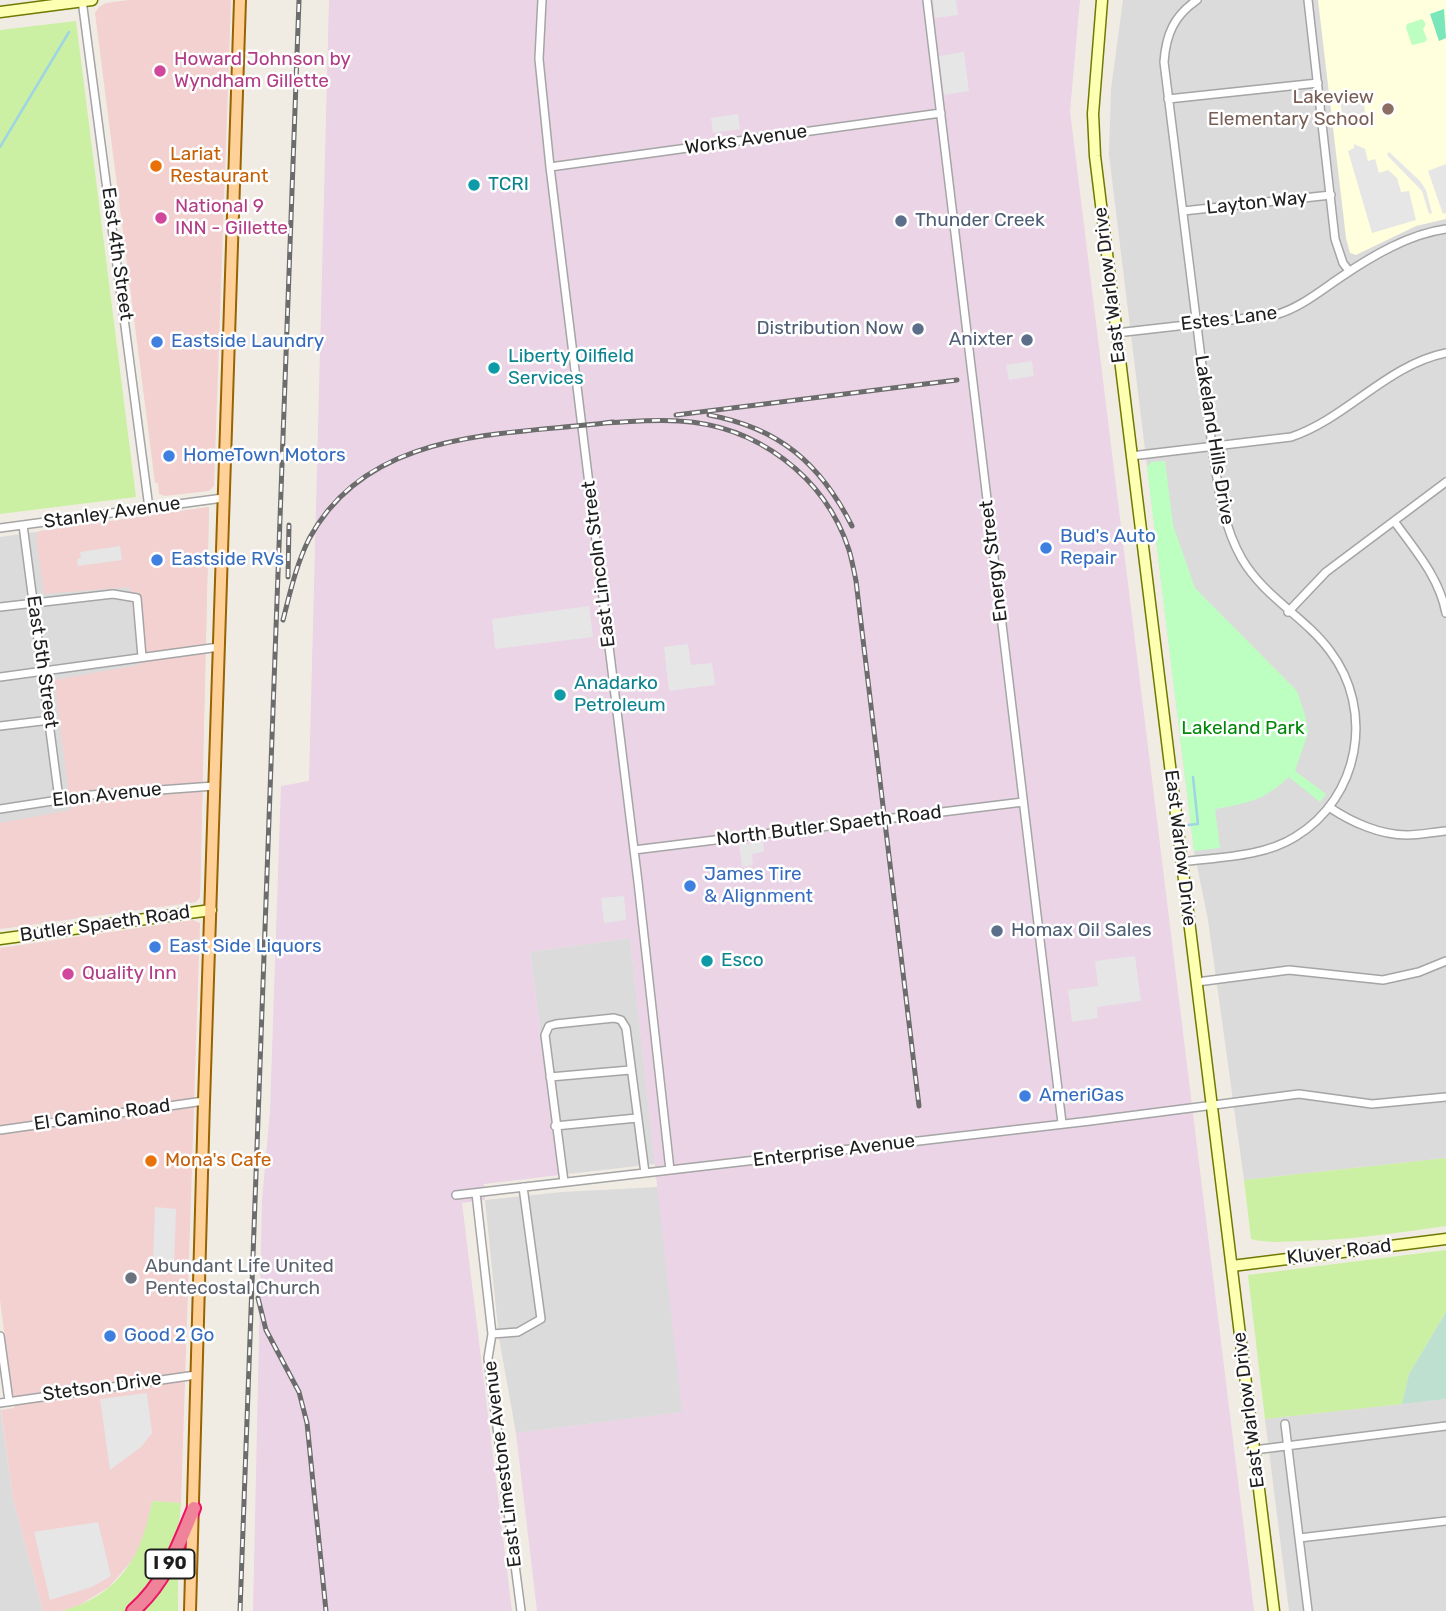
<!DOCTYPE html>
<style>
body{margin:0}
canvas{display:block;background:#f0ece3}
</style>
<canvas width="1446" height="1611"></canvas>
<script>
const context = document.querySelector('canvas').getContext('2d');
context.lineJoin = 'round';
function fillPath(path, color) {
  context.fillStyle = color;
  context.fill(path, 'evenodd');
}
function strokePath(path, color, width, dash) {
  context.strokeStyle = color;
  context.lineWidth = width;
  context.lineCap = dash ? 'butt' : 'round';
  context.setLineDash(dash || []);
  context.stroke(path);
}
function drawText(font, color, halo, rows, align = 'center') {
  context.font = font + ' Rubik,sans-serif';
  context.lineWidth = 5;
  context.setLineDash([]);
  context.textBaseline = 'middle';
  context.strokeStyle = halo;
  context.fillStyle = color;
  for (const [text, x, y, turn = 0] of rows) {
    context.save();
    context.translate(x, y);
    context.rotate((+turn || 0) * Math.PI / 180);
    context.textAlign = isNaN(turn) ? turn : align;
    if (halo) context.strokeText(text, 0, 0);
    context.fillText(text, 0, 0);
    context.restore();
  }
}
const residential = new Path2D(`
 M1123,0H1446V1158L1244,1180L1208,920L1194,851L1109,155L1111,89Z
 M209,507L200,897L196,902L0,929V537Z
 M630,938L655,1164L559,1175L530,952Z
 M658,1187L683,1412L516,1433L499,1338L485,1200L562,1192Z
 M1446,1399V1611H1289L1265,1419Z
 M0,1405L13,1499L43,1611H0Z`);
const commercial = new Path2D(`
 M129,0H231L214,486L209,491L165,496L159,494L158,483H155L95,13L99,7L106,3Z
 M209,507L200,897L196,902L0,929V823L71,810L54,680L139,665L130,587L44,594L36,539L39,531Z
 M193,920L200,923L181,1503L152,1501L147,1531L136,1556L109,1587L78,1606L62,1611H43L13,1499L1,1410L14,1408L0,1300V948Z`);
const industrial = new Path2D(`
 M329,0H1080L1070,111L1254,1611H537L516,1433L682,1412L630,938L530,952L559,1175L484,1184L485,1200L462,1203L512,1611H253L262,1201L270,1111L281,786L309,781Z`);
const education = new Path2D(`
 M1318,0H1446V219L1416,226L1356,255L1350,253L1346,238Z`);
const grass = new Path2D(`
 M76,21L136,497L0,514V30Z
 M1446,1158V1226C1397,1233 1349,1240 1300,1241C1283,1242 1267,1243 1251,1239L1244,1180Z
 M1446,1250V1312L1409,1374L1402,1404L1265,1419L1248,1275Z
 M152,1501L181,1503C179,1553 158,1575 127,1611H62C119,1595 142,1557 152,1501Z
 M178,1564V1611H141L162,1587L175,1565Z`);
const wetland = new Path2D(`
 M1446,1312V1399L1402,1404L1409,1374Z`);
const park = new Path2D(`
 M1422,19L1426,24L1423,29L1427,39L1425,42L1412,45L1406,28L1407,24Z
 M1165,461L1173,525L1195,588L1297,691L1305,715L1308,733L1295,771L1326,794L1320,802L1289,777C1264,800 1249,803 1215,809L1220,848L1194,851L1147,467L1151,462Z`);
const pitch = new Path2D(`
 M1444,9L1446,38L1439,41L1430,14Z`);
const parking = new Path2D(`
 M933,0H956L958,15L935,18Z
 M964,52L969,91L944,95L939,56Z
 M1355,91L1356,95L1363,94L1366,122L1343,125L1340,97L1347,96V92Z
 M738,114L740,129L713,133L711,118Z
 M1354,144L1365,149L1368,161L1375,159L1379,173L1388,170L1397,178L1401,192L1409,191L1416,220L1372,233L1348,151L1354,148Z
 M1389,152L1420,181L1426,190L1432,213L1429,214L1422,191L1387,155Z
 M1446,164V213L1443,214L1428,171Z
 M1032,361L1034,376L1009,380L1006,365Z
 M120,546L122,560L78,566L77,559L81,558L80,552Z
 M589,606L593,637L495,649L492,619Z
 M688,644L691,665L712,663L715,685L669,691L664,647Z
 M763,842L764,852L752,854L753,865L742,867L739,845Z
 M624,896L626,920L604,923L601,898Z
 M1135,956L1141,1001L1097,1007L1098,1018L1072,1022L1068,990L1098,986L1095,961Z
 M155,1207L176,1209L174,1266L153,1264Z
 M147,1393L152,1433L141,1447L110,1470L100,1399Z
 M98,1522L111,1576L92,1587L50,1600L34,1532Z`);
const stream = new Path2D(`
 M0,147L69,32
 M1188,825L1198,824L1193,777`);
const street = new Path2D(`
 M82,0L149,508
 M542,0L539,59L550,167L638,882L670,1170
 M927,0L1062,1123
 M1308,0L1335,239L1343,263L1349,271
 M1168,99L1318,83
 M550,167L941,113
 M1183,211L1331,195
 M1116,333L1275,315C1300,308 1320,291 1341,277C1372,256 1409,234 1446,229
 M1131,456L1291,437C1347,418 1387,365 1446,353
 M1394,521C1415,550 1439,577 1446,613
 M23,525L59,799
 M0,528L223,498
 M0,607L113,594L137,598L142,657
 M1288,612L1326,572L1446,482
 M0,677L219,647
 M0,726L50,720
 M1329,807C1351,822 1380,835 1407,835C1420,835 1433,832 1446,831
 M0,809L91,795L214,786
 M634,850L1023,802
 M1181,862C1219,857 1263,857 1295,837C1360,798 1375,710 1330,651C1305,617 1265,598 1242,559C1222,524 1218,485 1212,446L1164,62C1166,34 1174,16 1197,0
 M1197,982L1289,970L1383,980L1419,972L1446,961
 M550,1077L630,1070
 M555,1126L637,1118
 M0,1130L204,1101
 M564,1182L545,1035L549,1026L556,1024L614,1018L621,1020L626,1028L645,1173
 M476,1193L492,1334L488,1358L521,1611
 M456,1195L1090,1121L1299,1094L1372,1104L1446,1097
 M492,1334L518,1332L541,1319L523,1187
 M0,1336L9,1401
 M0,1403L196,1375
 M1285,1424L1308,1611
 M1254,1450L1446,1426
 M1299,1538L1446,1521`);
const secondary = new Path2D(`
 M1102,0L1093,114L1095,156L1274,1611
 M0,12L92,0
 M0,939L211,910
 M1232,1266L1446,1239`);
const primary = new Path2D(`
 M190,1611L204,1101L240,0`);
const highway = new Path2D(`
 M133,1611C165,1583 178,1547 194,1508`);
const rail = new Path2D(`
 M676,415L957,380
 M709,415C779,428 820,463 852,526
 M604,423C629,422 654,419 679,421C756,425 825,476 849,550C852,560 854,571 856,581L919,1106
 M288,577L289,525
 M283,620C290,593 296,565 309,539C369,427 504,436 613,422
 M258,1298L266,1330L299,1392L307,1423L326,1611
 M240,1611L299,0`);
const markers = [
 [160,71,7,"#d1479c"],
 [1388,109,7,"#8d6e63"],
 [156,166,7,"#e8710a"],
 [474,185,7,"#0f9aa8"],
 [161,218,7,"#d1479c"],
 [901,221,7,"#5c6f8a"],
 [918,329,7,"#5c6f8a"],
 [1027,340,7,"#5c6f8a"],
 [157,342,7,"#3f7fe0"],
 [494,368,7,"#0f9aa8"],
 [169,456,7,"#3f7fe0"],
 [1046,548,7,"#3f7fe0"],
 [157,560,7,"#3f7fe0"],
 [560,695,7,"#0f9aa8"],
 [690,886,7,"#3f7fe0"],
 [997,931,7,"#5c6f8a"],
 [155,947,7,"#3f7fe0"],
 [707,961,7,"#0f9aa8"],
 [68,974,7,"#d1479c"],
 [1025,1096,7,"#3f7fe0"],
 [151,1161,7,"#e8710a"],
 [131,1278,7,"#6b7280"],
 [110,1336,7,"#3f7fe0"]
];
const shields = [
 [170,1564,49]
];
const shieldNames = [
 ["I 90",170,1564]
];
const hotelNames = [
 ["Howard Johnson by",174,60],
 ["Wyndham Gillette",174,82],
 ["National 9",175,207],
 ["INN - Gillette",175,229],
 ["Quality Inn",82,974]
];
const educationNames = [
 ["Lakeview",1374,98],
 ["Elementary School",1374,120]
];
const streetNames = [
 ["Works Avenue",746,140,-8],
 ["Layton Way",1257,203,-6],
 ["East 4th Street",117,254,82],
 ["East Warlow Drive",1110,285,-97],
 ["Estes Lane",1229,319,-7],
 ["Lakeland Hills Drive",1214,440,81],
 ["Stanley Avenue",112,513,-8],
 ["Energy Street",994,561,-97],
 ["East Lincoln Street",599,564,-97],
 ["East 5th Street",42,662,82],
 ["Elon Avenue",107,795,-6],
 ["North Butler Spaeth Road",829,826,-7],
 ["East Warlow Drive",1180,848,83],
 ["Butler Spaeth Road",105,924,-8],
 ["El Camino Road",102,1115,-8],
 ["Enterprise Avenue",834,1151,-7],
 ["Kluver Road",1339,1252,-7],
 ["Stetson Drive",102,1387,-8],
 ["East Warlow Drive",1249,1410,-97],
 ["East Limestone Avenue",503,1464,-97]
];
const foodNames = [
 ["Lariat",170,155],
 ["Restaurant",170,177],
 ["Mona's Cafe",165,1161]
];
const cultureNames = [
 ["TCRI",488,185],
 ["Liberty Oilfield",508,357],
 ["Services",508,379],
 ["Anadarko",574,684],
 ["Petroleum",574,706],
 ["Esco",721,961]
];
const serviceNames = [
 ["Thunder Creek",915,221],
 ["Distribution Now",904,329,"right"],
 ["Anixter",1013,340,"right"],
 ["Homax Oil Sales",1011,931]
];
const shopNames = [
 ["Eastside Laundry",171,342],
 ["HomeTown Motors",183,456],
 ["Bud's Auto",1060,537],
 ["Repair",1060,559],
 ["Eastside RVs",171,560],
 ["James Tire",704,875],
 ["& Alignment",704,897],
 ["East Side Liquors",169,947],
 ["AmeriGas",1039,1096],
 ["Good 2 Go",124,1336]
];
const parkNames = [
 ["Lakeland Park",1243,729]
];
const worshipNames = [
 ["Abundant Life United",145,1267],
 ["Pentecostal Church",145,1289]
];
fillPath(residential, '#dcdbdb');
fillPath(commercial, '#f3d1d1');
fillPath(industrial, '#ead4e6');
fillPath(education, '#fffedd');
fillPath(grass, '#cbf0a4');
fillPath(wetland, '#bee0d0');
fillPath(park, '#bcffc0');
fillPath(pitch, '#79e7ba');
fillPath(parking, '#e6e6e6');
strokePath(stream, '#9fd5e2', 2.5);
strokePath(street, '#a5a5a5', 10);
strokePath(secondary, '#707a00', 13);
strokePath(primary, '#986300', 14);
strokePath(highway, '#ec1362', 16);
strokePath(street, '#fff', 7);
strokePath(secondary, '#fdffb2', 10);
strokePath(primary, '#ffd199', 10);
strokePath(highway, '#ef839a', 12);
strokePath(rail, '#6c6c6c', 5);
strokePath(rail, '#fff', 2.5, [8]);
for (const [x, y, r, color] of markers) {
  const dot = new Path2D();
  dot.arc(x, y, r, 0, 2 * Math.PI);
  context.fillStyle = color;
  context.fill(dot);
  strokePath(dot, '#fff', 2.5);
}
for (const [x, y, w] of shields) {
  const box = new Path2D();
  box.roundRect(x - w / 2, y - 14.5, w, 29, 5);
  context.fillStyle = '#fff';
  context.fill(box);
  strokePath(box, '#1e1e1e', 2);
}
drawText('bold 18px', '#1e1e1e', null, shieldNames);
drawText('19px', '#b23c85', '#fff', hotelNames, 'left');
drawText('19px', '#785e54', '#fff', educationNames, 'right');
drawText('19px', '#1e1e1e', '#fff', streetNames);
drawText('19px', '#c56008', '#fff', foodNames, 'left');
drawText('19px', '#0d838f', '#fff', cultureNames, 'left');
drawText('19px', '#4e5e75', '#fff', serviceNames, 'left');
drawText('19px', '#366cbe', '#fff', shopNames, 'left');
drawText('19px', '#018809', '#fff', parkNames);
drawText('19px', '#5b616d', '#fff', worshipNames, 'left');
</script>
